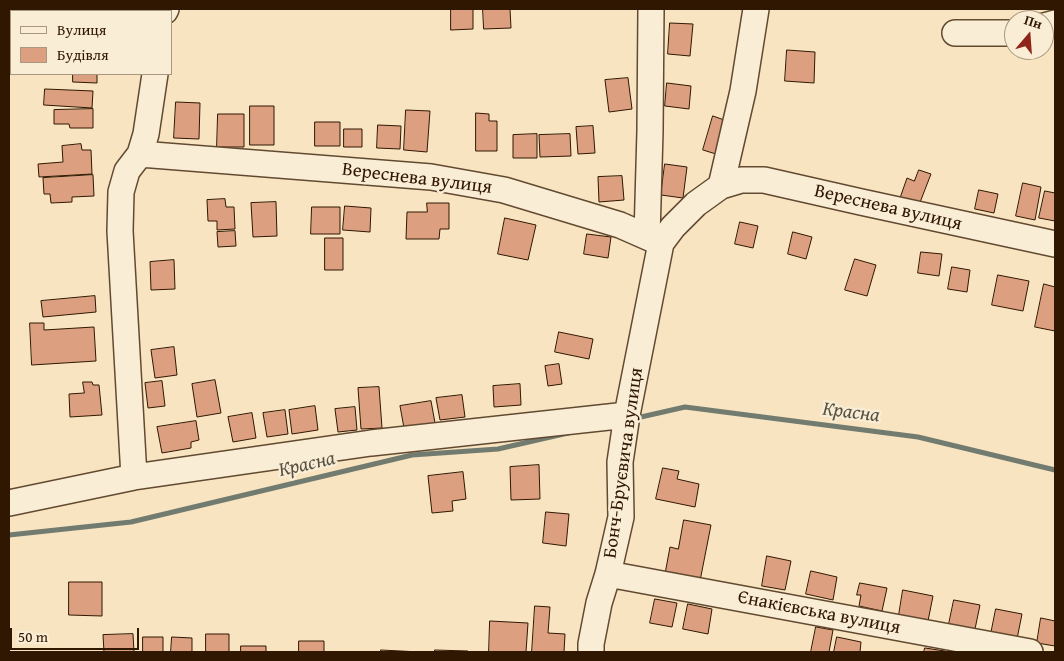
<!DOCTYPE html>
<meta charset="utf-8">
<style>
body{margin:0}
#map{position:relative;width:1064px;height:661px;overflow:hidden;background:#f8e4c0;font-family:"Gentium Book Plus",serif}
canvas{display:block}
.frame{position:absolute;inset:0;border:10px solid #301701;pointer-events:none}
.legend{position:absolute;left:10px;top:10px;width:162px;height:65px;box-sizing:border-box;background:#faedd6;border:1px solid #a99781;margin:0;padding:6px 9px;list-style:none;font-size:15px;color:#301701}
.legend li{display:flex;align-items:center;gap:10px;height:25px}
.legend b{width:25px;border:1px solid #a99781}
.north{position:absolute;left:1004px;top:10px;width:50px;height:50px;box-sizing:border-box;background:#faedd6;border:1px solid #a99781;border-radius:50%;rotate:18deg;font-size:14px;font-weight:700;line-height:20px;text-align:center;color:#301701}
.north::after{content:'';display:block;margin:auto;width:18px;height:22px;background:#8f2418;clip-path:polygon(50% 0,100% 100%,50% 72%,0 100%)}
.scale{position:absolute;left:10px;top:628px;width:129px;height:22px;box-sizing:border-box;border:2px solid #301701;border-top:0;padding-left:6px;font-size:15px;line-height:18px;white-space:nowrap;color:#301701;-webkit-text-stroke:4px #faedd6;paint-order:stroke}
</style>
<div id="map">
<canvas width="1064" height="661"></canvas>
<div class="frame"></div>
<ul class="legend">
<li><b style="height:6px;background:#faedd6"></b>Вулиця</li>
<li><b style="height:14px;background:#dca081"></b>Будівля</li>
</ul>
<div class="north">Пн</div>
<div class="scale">50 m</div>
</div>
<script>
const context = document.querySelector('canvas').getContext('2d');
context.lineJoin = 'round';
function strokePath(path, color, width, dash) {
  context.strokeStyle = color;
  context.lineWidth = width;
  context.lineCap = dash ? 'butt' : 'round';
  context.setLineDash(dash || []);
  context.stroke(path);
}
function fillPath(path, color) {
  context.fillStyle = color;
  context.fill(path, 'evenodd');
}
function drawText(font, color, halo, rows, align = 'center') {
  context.font = font + ' "Gentium Book Plus",serif';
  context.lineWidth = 4.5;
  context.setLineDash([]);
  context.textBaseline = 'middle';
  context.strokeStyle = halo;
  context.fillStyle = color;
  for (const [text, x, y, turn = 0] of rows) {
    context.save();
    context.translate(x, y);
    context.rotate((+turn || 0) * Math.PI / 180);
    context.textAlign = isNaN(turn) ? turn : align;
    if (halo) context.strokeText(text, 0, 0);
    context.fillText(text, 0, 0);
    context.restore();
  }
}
const stream = new Path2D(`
 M641,417L685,407L918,437L1055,470
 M9,535L131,522L412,455L498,449L568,433`);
const building = new Path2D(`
 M451,9H473V29L451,30Z
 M483,9H510L511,28L484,29Z
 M670,23L693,24L690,56L668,54Z
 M787,50L815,52L814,83L785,81Z
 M73,74H97V83L73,82Z
 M628,78L632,109L609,112L605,80Z
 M667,83L691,86L689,109L665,106Z
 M45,89L93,91L92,108L44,105Z
 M176,102L200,103L199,139L174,138Z
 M250,106H274V145H250Z
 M93,109V128H70L69,124H54V110Z
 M406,110L430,111L427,152L404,150Z
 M476,113L489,114V121H497V151H476Z
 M218,114H244V147H217Z
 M713,116L727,121L716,154L703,150Z
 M315,122H340V146H315Z
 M378,125L401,126L400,149L377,148Z
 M593,126L595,153L578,154L576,127Z
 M344,129H362V147H344Z
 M537,134V158H513V135Z
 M570,134L571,156L540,157L539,135Z
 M81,144L82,150H91L92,174L39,177L38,164L63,162L62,146Z
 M665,164L687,167L683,198L661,195Z
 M919,170L931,174L919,205L900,198L907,178L914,181Z
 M93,175L94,196L72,197V202L51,203L50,194H44L43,178Z
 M622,176L624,200L599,202L598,177Z
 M1023,183L1041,187L1035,220L1016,216Z
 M979,190L998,194L994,213L975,209Z
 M1045,191L1055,193V221L1039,218Z
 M225,199L226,207H234L235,229L217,230V221H208L207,200Z
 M276,202L277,236L253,237L251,203Z
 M427,203H449V229H440L439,239H406L407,212H427Z
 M345,206L371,208L370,232L343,230Z
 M312,207H340V234H311Z
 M505,218L536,225L528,260L498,254Z
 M740,222L758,226L753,248L735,244Z
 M235,231L236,246L218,247L217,232Z
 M793,232L812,237L806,259L788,254Z
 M587,234L611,237L608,258L584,254Z
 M325,238H343V270H325Z
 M921,252L942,254L939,276L918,273Z
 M855,259L876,265L867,296L845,290Z
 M174,260L175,289L151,290L150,262Z
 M952,267L970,270L967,292L948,289Z
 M998,275L1029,281L1023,311L992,305Z
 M1044,284L1055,287V331L1035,327Z
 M95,296L96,312L43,317L41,301Z
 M30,323H44V330L94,327L96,361L32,365Z
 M559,332L593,339L589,359L555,352Z
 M174,347L177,375L155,378L151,350Z
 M559,364L562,384L548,386L545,366Z
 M215,380L221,413L197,417L192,384Z
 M162,381L165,406L148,408L145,383Z
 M83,382H92L93,385H99L102,415L70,417L69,394L84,393Z
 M520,384L521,405L494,407L493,386Z
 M379,387L382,428L361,429L358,388Z
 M462,395L465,417L440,420L436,398Z
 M431,401L435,423L404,428L400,406Z
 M315,406L318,430L292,434L289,410Z
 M355,407L357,430L338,432L335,409Z
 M285,410L288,434L267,437L263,413Z
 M252,413L256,438L233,442L228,417Z
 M196,421L199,440L191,442V448L162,453L157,427Z
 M539,465L540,499L511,500L510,467Z
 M663,468L679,471L677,479L699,484L695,507L656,499Z
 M463,472L466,499L452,501L453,511L432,513L428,476Z
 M546,512L569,514L566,546L543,543Z
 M684,520L711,525L700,581L665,574L670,547L678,549Z
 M767,556L791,561L785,590L762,586Z
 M811,571L837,577L833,600L806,594Z
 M69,582H102V616L69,615Z
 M860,583L887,588L882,611L859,606L861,595H857Z
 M903,590L933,596L928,621L899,615Z
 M655,599L677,603L672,627L650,623Z
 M954,600L980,605L975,629L949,624Z
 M688,604L712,609L708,634L683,629Z
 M535,606L550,607L548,633L565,634L564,652H532Z
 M996,609L1022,614L1016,644L990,639Z
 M1041,618L1055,621V646L1037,643Z
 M490,621L528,623L526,652H489Z
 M816,627L833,630L829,652H811Z
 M133,634L134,652H104L103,635Z
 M206,634H229V652H206Z
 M143,637H163V652H143Z
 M172,637L192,638V652H171Z
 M837,637L861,642L860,652H834Z
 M299,641H324V652H299Z
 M241,646H266V652H241Z
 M925,648L945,651V652H924Z
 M381,650L420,652H381Z
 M435,650L468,651V652H435Z`);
const minor = new Path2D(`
 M165,11L166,9
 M1044,26L1055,23
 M955,33H1014
 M140,154L431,177L504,190L620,225L661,243L673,227L696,204L721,186L741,180H764L861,202L1055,244
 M721,186L743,91L756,9
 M647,236L650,131L651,9
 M134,477L120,231L121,192L127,171L140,154L146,134L155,74
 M9,503L134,477L371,443L627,415
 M608,574L1030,652
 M591,652V644L599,603L608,574L621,517L620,462L627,415L661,243`);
const streetNames = [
 ["Вереснева вулиця",417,179,7],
 ["Вереснева вулиця",888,208,13],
 ["Бонч-Бруєвича вулиця",624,463,-82],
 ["Єнакієвська вулиця",819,613,11]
];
const waterNames = [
 ["Красна",851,413,7],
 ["Красна",307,465,-13]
];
strokePath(stream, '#727b6f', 5);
fillPath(building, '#dca081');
strokePath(building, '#301701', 1);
strokePath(minor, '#624a31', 28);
strokePath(minor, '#faedd6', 25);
drawText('19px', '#301701', '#faedd6', streetNames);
drawText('italic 20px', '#565141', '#faedd6', waterNames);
</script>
